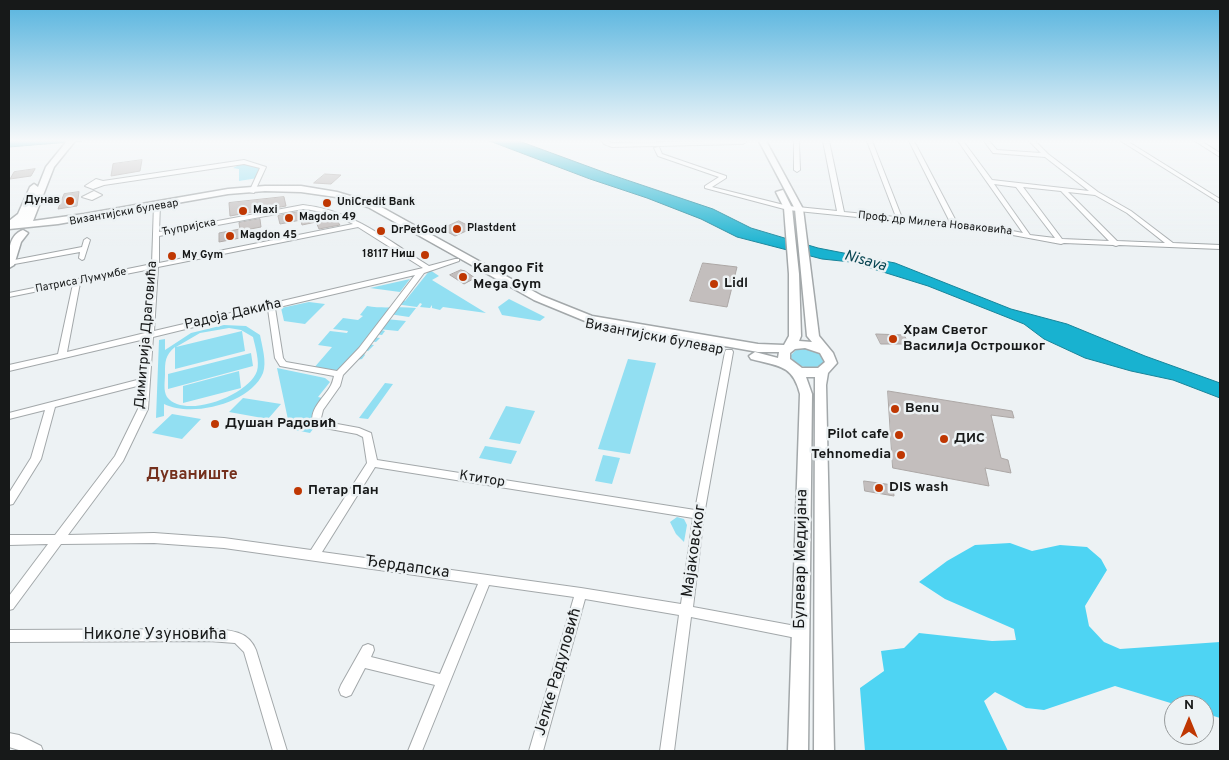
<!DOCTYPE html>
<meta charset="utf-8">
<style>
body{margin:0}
#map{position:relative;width:1229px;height:760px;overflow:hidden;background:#edf2f4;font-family:Overpass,sans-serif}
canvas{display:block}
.frame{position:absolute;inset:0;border:10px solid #171919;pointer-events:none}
.north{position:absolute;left:1164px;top:695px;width:50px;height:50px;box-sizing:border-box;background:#edf2f4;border:1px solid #979b9c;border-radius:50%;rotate:0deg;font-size:14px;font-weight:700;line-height:20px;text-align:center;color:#171919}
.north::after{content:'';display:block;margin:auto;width:18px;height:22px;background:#bf3702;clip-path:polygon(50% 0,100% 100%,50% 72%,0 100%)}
</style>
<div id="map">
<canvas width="1229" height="760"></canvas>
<div class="frame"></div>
<div class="north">N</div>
</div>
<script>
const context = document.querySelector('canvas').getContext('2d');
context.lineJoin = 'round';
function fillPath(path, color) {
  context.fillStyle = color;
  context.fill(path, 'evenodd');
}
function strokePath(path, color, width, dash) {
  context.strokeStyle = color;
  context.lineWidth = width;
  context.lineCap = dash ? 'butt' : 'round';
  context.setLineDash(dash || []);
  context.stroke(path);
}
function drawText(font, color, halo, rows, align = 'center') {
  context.font = font + ' Overpass,sans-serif';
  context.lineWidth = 5;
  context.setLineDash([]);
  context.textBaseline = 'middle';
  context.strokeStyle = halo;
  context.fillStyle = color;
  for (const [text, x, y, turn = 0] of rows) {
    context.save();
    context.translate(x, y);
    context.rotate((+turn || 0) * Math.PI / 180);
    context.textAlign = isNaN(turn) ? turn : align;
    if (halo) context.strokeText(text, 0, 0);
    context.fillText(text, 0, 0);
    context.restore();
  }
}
const green = new Path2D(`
 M249,164L259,168L258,178L239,181V169L233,168L239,165Z
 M430,270L439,276L432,280L486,313L443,307L440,310L432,308V305L430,308L420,307L422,304L420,303L417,307L395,304L398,300L405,301Z
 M410,279L400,292L370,288Z
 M509,299L545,317L540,321L502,315L498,307Z
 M309,302L325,304L305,324L284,321L281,308Z
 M367,306C384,309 399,306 416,308L409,317L389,314L386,319L406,321L398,331L378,329L385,331L382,335L374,334L372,337L380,338L376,342L369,341L367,344L374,345L368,351L361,350L365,355L362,359L357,360L339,374L313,369L332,347L318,345L330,331L347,333L348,331L333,329L343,318L358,320L363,316L360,315Z
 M224,325L246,326L260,335C262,346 267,362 263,373C251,403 192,418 164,404V416L156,418L159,340L165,339V350L191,333ZM229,328L241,330L253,337C255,346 260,362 257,371C249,395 185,420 167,397C163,391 165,381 165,374C165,362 165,355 175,347V369L245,351L242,331L176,347L200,333Z
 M798,348H809L819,352L824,363L813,369L797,365L790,356Z
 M251,353L253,366L168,389V374Z
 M628,359L656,363L630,454L598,449Z
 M277,368L325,378L330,382L318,397L326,399L317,424L310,433L290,429Z
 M239,371L241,388L183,403V386Z
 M385,383L393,384L368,419L359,418Z
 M243,398L281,404L268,419L229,412Z
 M506,406L535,411L520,444L489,439Z
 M172,414L201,419L182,439L152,433Z
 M485,446L517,451L511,464L479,458Z
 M603,455L620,458L612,484L595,481Z
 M677,517L684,519L687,525L684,542L676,534L670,522Z`);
const forest = new Path2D(`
 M1010,543L1032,551L1060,545L1087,547L1101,559L1107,570L1085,606L1089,626L1104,642L1120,649L1220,642V718L1204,713V705H1177L1115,686L1044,710L1026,708L995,692L984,701L1008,751H865L860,688L884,671L881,651L904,648L919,633L992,641L1016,640L1014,629L945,599L919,582L947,561L975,545Z`);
const water = new Path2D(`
 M9,141H82L9,147Z
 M490,141H519L606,173L713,209L751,228L818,248L895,263L1011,309L1067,324L1145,356L1220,383V398L1173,380L1131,371L1085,358L1044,339L1024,324L928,286L851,262L822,259L737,237L701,219L647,198L590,179Z`);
const building = new Path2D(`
 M142,160L140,171L111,176L113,164Z
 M35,169L31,176L10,179L14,172Z
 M325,174L341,175L331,184L314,183Z
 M79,192L77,206L58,209L64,194Z
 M284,197L286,206L230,216L229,203Z
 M299,212L301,220L280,224L278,216Z
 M319,213L321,221L335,218L340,225L319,229L316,222L302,225L300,217Z
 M260,219L261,227L240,231V238L219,242V233L240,229L239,223Z
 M459,221L473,228L455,236L442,229Z
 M703,263L737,267L727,307L690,301Z
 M461,270L465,271L475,278L464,284L450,275Z
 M876,334L904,335L909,344H881Z
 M888,391L1012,411L1014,418L991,415L1001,458L1008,460L1011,473L985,468L989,486L893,468Z
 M864,481L893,485L894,496L865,491Z`);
const street = new Path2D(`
 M602,141H607L612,143L736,141H745L746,142L743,144L612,147L604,144Z
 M794,141H799L800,170L797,172L794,170Z
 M823,141H829L844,212L896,217L867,141H872L902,218L950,222L909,141H914L957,223L986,226L1023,233L958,141H963L992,180L1089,191L1045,157L993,153L984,141H989L997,150L1041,153L1029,141H1035L1048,154L1098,192L1131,211L1173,243L1220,245V249L1119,245L1116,246L1113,245L1064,243L1061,244L986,230L788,210L705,188V186L719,177L658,156L654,148L659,147L662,154L726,176V178L712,187L788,206L837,211ZM994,184L1016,187L1055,238L1030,235ZM1023,187L1061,191L1109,241L1062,239ZM1068,192L1095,195L1127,213L1165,243L1117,241Z
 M1121,141H1127L1220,199V203Z
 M1195,141H1201L1220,153V157Z
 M244,160L266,167L254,193L249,192L260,168L244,164L104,185L93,189L85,186L96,179L103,181Z
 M94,191L102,195L92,200L82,197Z
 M157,202L160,204L159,232L303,205C352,210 389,241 429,266L455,259H459V261L424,273L365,352L343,375L340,386L323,410L321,418V421L359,428L371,433L377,460L695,510L725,352L726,350H732L733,352L704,515L693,607L801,627L805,629L807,633L805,637L801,639L691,617L674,751H660L679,615L585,599L543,751H529L574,597L489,585L422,751H408L435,685L365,668L351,695L346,697L341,695L339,690L341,685L363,646L368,644L373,646L374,650L371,657L440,674L478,584L224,548L154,543L61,544L13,609L9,610V596L48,544L9,545V535H55L115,456L138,409L141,385L55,407L41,459L13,504L9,505V493L31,458L45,410L9,419V413L141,379L145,339L9,371V365L58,354L73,284L9,297V293L152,264L154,204ZM303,209C321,211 337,215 353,224L159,263V236ZM358,227L423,268L154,331L158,267ZM151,269L145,333L67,352L80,283ZM415,275L359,348L337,371L286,362L283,358L275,308ZM268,309L275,358L280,366L334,376C333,380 332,384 330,387C323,399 307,411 314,426L357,434L363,437L367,463L311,550L224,538L154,533L68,535L123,461L148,409L153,337ZM375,467L693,518L681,604L581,588L322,552Z
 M87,238L90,240L84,259L82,260L79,258L80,252L9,265V261L82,247L84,240Z
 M209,629C229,630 248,630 256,650L287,751H273L244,652L235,643L209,641L9,642V630Z
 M9,733L19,735L41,746L43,751H22L9,747Z`);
const secondary = new Path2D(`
 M67,141H75L54,167L33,221L84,214L228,189L265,186H301L337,192L374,203L542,296L592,316L758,344L784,345L789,336V274L784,208L776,192L783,190L792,208L799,274L801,336L799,341L812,342L807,336L795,209L759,141H766L803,209L819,336L833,353L837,363L828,373L826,385L834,751H814L815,377H806L812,394L808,751H788L800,394C793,364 777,366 751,359L749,356L755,352L778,358L779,352H758L585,321L534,300L368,207L336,197L301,192L265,191L228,194L58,224L9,229V221L18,214L30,187L34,184L38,187L46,167ZM795,349L805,348L820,353L825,362L818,368H802L790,359V353Z
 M23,230L28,233L21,242L14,265L9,268C9,254 7,236 23,230Z`);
const markers = [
 [70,201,5,"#bf3702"],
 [327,203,5,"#bf3702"],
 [243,211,5,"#bf3702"],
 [289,218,5,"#bf3702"],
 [457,229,5,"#bf3702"],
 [381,231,5,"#bf3702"],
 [230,236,5,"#bf3702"],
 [425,255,5,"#bf3702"],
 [172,256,5,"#bf3702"],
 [463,277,5,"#bf3702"],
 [714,284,5,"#bf3702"],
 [893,339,5,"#bf3702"],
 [895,409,5,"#bf3702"],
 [215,424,5,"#bf3702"],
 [899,435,5,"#bf3702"],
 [944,439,5,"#bf3702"],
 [901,455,5,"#bf3702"],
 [879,488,5,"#bf3702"],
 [298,491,5,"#bf3702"]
];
const farPoinames = [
 ["Дунав",60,201,"right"],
 ["UniCredit Bank",337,203],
 ["Maxi",253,211],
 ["Magdon 49",299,218],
 ["Plastdent",467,229],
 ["DrPetGood",391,231],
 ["Magdon 45",240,236],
 ["18117 Ниш",415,255,"right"],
 ["My Gym",182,256]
];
const farStreetnames = [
 ["Византијски булевар",124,213,-10],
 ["Проф. др Милета Новаковића",935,224,6],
 ["Ћупријска",189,228,-11],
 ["Патриса Лумумбе",81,281,-11]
];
const poiNames = [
 ["Kangoo Fit",473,269],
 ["Mega Gym",473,285],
 ["Lidl",724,284],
 ["Храм Светог",903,331],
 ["Василија Острошког",903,347],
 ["Benu",905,409],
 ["Душан Радовић",225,424],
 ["Pilot cafe",889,435,"right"],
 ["ДИС",954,439],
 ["Tehnomedia",891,455,"right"],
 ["DIS wash",889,488],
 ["Петар Пан",308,491]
];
const streetNames = [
 ["Радоја Дакића",233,315,-13],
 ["Димитрија Драговића",147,335,-85],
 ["Византијски булевар",654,338,11],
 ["Ктитор",482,480,9]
];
const waterNames = [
 ["Nisava",865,262,16]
];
const quarterNames = [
 ["Дуваниште",192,476]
];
const nearStreetnames = [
 ["Мајаковског",695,551,-82],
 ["Булевар Медијана",802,559,-89],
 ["Ђердапска",407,568,8],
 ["Николе Узуновића",155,636],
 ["Јелке Радуловић",559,672,-74]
];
fillPath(green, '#92dff2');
fillPath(forest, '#4ed4f3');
fillPath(water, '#18b2d0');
strokePath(water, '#188499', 1);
fillPath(building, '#c3bebd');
strokePath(building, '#aca7a5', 1);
strokePath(street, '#a3a8aa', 2);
strokePath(secondary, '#a3a8aa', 3);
fillPath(street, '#fff');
fillPath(secondary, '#fff');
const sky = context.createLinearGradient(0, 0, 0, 247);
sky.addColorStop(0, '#55b3de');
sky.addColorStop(0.57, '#f7f9fa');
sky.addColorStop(1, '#f7f9fa00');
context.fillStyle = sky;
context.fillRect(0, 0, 1229, 247);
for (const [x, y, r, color] of markers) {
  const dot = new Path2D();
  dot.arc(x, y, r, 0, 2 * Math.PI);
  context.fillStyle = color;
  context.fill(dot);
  strokePath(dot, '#edf2f4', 2);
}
drawText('bold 11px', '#171919', '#edf2f4', farPoinames, 'left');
drawText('11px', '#171919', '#edf2f4', farStreetnames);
drawText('bold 14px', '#171919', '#edf2f4', poiNames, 'left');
drawText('14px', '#171919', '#edf2f4', streetNames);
drawText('italic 15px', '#084552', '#edf2f4', waterNames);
drawText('bold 16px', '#74301d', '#edf2f4', quarterNames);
drawText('16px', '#171919', '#edf2f4', nearStreetnames);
</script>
